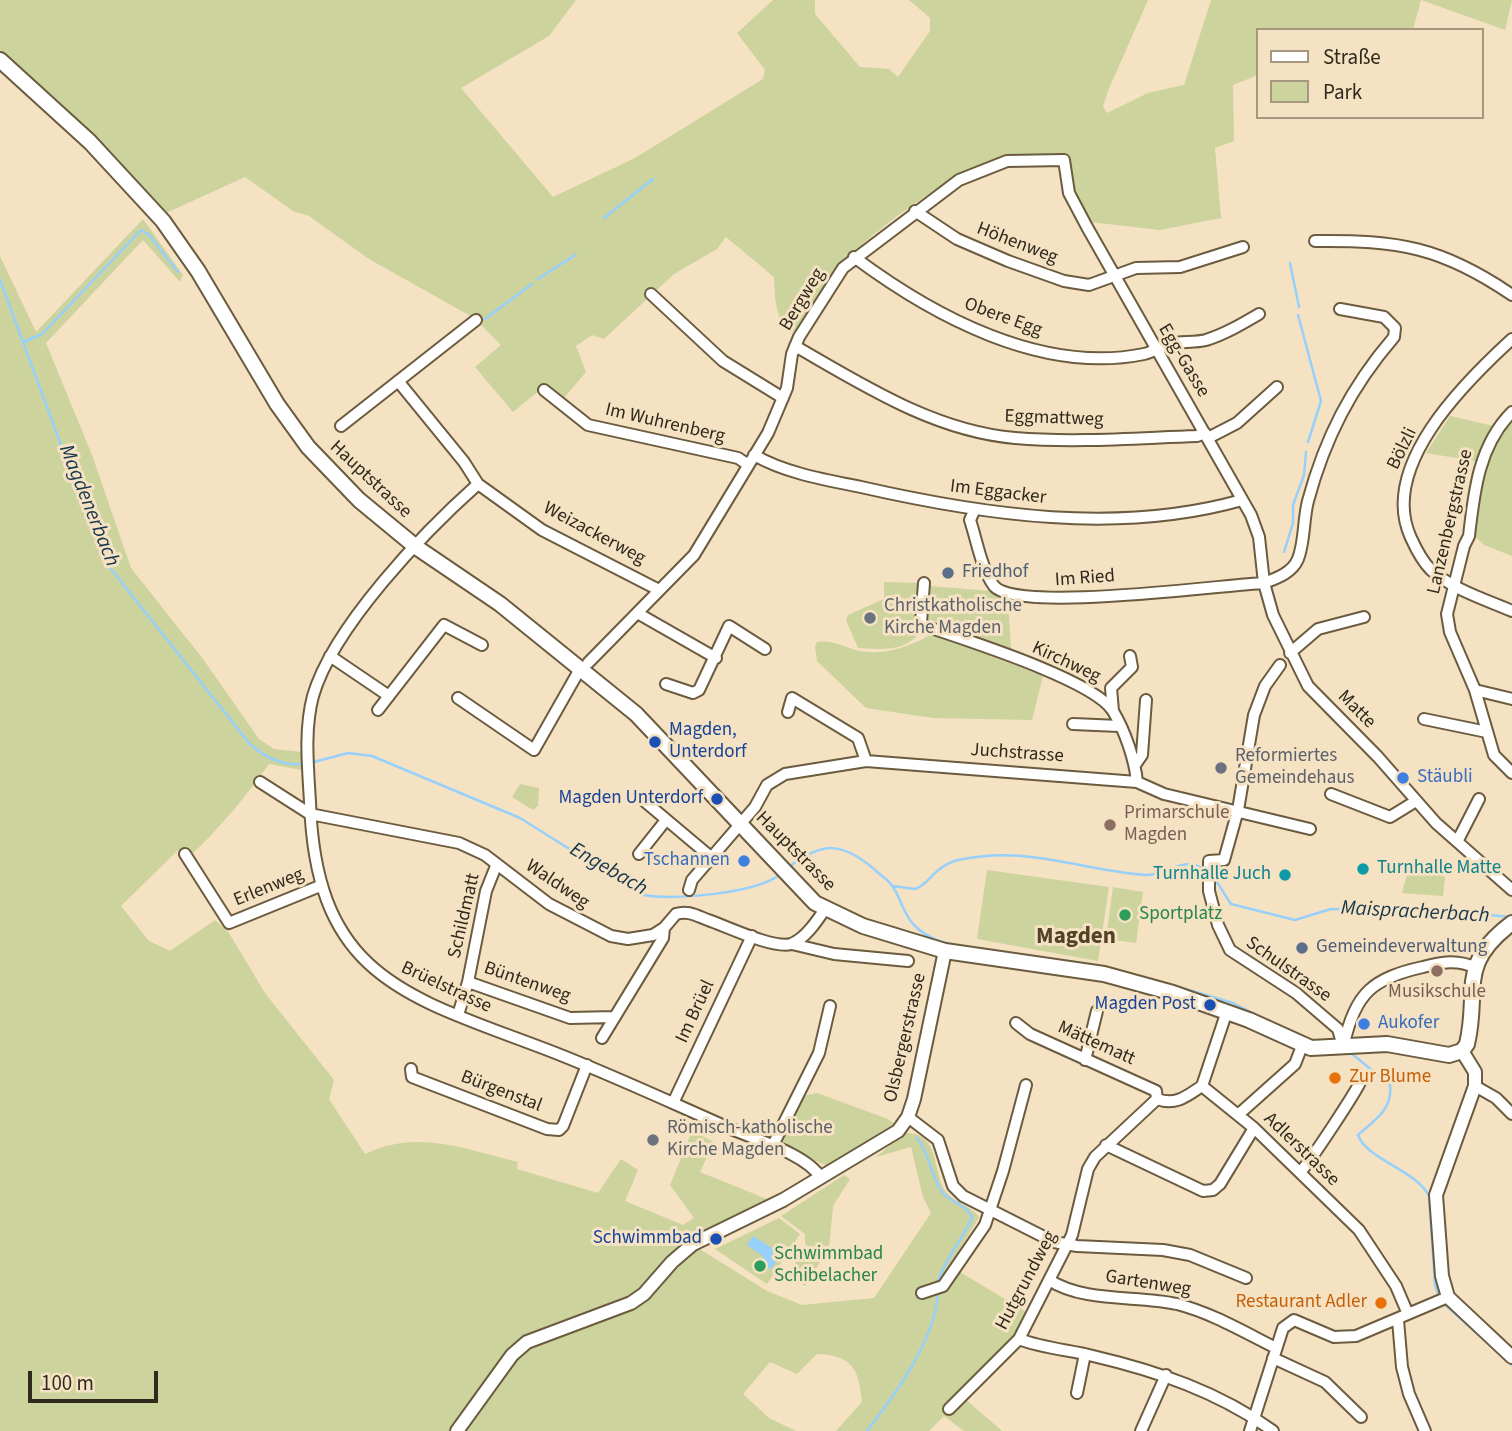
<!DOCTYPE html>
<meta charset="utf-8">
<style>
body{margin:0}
#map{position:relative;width:1512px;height:1431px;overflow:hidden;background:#f5e2c2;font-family:"Source Sans 3",sans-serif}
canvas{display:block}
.legend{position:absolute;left:1256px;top:28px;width:228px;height:91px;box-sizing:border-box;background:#f5e2c2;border:2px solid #a69880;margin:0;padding:9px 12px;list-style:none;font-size:21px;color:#30291d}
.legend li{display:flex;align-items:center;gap:14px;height:35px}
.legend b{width:35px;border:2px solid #a69880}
.scale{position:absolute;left:28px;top:1371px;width:130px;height:32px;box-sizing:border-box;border:4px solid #30291d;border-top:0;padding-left:9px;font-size:21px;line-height:24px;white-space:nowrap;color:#30291d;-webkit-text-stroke:5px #f5e2c2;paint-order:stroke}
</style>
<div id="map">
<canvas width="1512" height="1431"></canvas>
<ul class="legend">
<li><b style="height:9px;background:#fff"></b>Straße</li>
<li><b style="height:19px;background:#ccd39d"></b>Park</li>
</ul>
<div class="scale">100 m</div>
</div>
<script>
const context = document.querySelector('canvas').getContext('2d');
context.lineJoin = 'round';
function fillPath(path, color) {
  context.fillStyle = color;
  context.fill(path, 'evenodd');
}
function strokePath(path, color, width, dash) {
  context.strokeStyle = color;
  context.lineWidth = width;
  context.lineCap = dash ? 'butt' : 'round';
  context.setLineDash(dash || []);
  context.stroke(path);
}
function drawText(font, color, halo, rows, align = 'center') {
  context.font = font + ' "Source Sans 3",sans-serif';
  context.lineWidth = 6;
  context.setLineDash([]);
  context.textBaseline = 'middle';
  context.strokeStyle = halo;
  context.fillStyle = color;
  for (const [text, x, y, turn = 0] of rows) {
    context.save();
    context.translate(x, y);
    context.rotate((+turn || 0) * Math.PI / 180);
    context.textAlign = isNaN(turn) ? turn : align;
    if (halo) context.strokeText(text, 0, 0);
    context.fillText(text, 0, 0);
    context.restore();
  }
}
const green = new Path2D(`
 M0,0H576L549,36L461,88L553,197L635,158L763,79L765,70L737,33L773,0H815V14L860,67L889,69L898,77L930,31V18L909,0H1148L1108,91L1103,106L1107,113L1148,93L1184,85L1211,0H1421L1413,30H1258V75L1233,85L1234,141L1215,148L1221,218L1160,230L1090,222L1076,204L1068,162C1044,161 1012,154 989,162C946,177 871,232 841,265C823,285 809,309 795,331L791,333C775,321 775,296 774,277L726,237L717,249L674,274L604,339L592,335L576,346L586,372L563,399L545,386L513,412L475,367L501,345L474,318L369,259L309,216L293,211L245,177L166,213L44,91L0,56Z
 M1421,0H1512L1505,30Z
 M143,219L183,275L180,282L143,240L46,343L92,455L131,568L203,659L259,739L274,749L302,752V770L269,764C245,797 221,827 191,855L177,851L121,906L149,941L170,951L215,920L229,933L265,993L334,1080L329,1099L365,1154C418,1129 464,1149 518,1162L517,1169L598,1193L621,1159L638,1170L625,1201L683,1225L694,1218L670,1185L692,1131L714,1142L700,1172L774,1202L712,1230L624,1301L528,1335L452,1431H0V256L36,332Z
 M1450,416L1502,428L1512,419V556L1484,545L1473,534L1486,463L1426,453Z
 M884,582L919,583L916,637C900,652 879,649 858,648L846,620L848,615L884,599Z
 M929,586L991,591L1008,602L1011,649L926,618Z
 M934,633L1043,676L1032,720L933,718L866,708L817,661L815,647L817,642C832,639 846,648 860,651C887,656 913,645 934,633Z
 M520,784L539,788L538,806L533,810L512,797Z
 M1411,860L1445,877L1443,896L1402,893Z
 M987,870L1109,887L1098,961L977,939Z
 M1113,887L1143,892L1136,943L1106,939Z
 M817,1093L888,1119L896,1125L829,1167L786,1147L781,1141L803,1096Z
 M905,1133C942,1133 931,1173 947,1193C956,1203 971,1206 979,1217L950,1266L1028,1313L1013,1339L963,1397L1002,1431H964L944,1416L929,1431H836L862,1402C859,1369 852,1355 817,1354L797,1374L770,1362L743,1394L769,1418L796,1431H462L514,1360L532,1344L636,1306L698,1248L767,1291L802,1305L874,1298L931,1213L923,1197L911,1147L876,1157Z
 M844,1175L850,1179L833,1206L828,1260L805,1244V1234L781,1216Z
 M779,1218L800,1234L767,1284L715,1249Z
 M805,1248L822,1259L805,1286L788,1275Z`);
const water = new Path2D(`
 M753,1236L781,1254L772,1268L767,1269L762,1265L763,1256L747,1245Z`);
const stream = new Path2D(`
 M604,218L653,179
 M1290,263L1299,307
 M538,279L575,255
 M0,280L91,526L111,569L249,743C264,757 283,766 303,764
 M1298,315L1321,401L1308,442
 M485,319L532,284
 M24,342L42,334L141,230L150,236L178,272
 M1284,552L1293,523V505L1304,475L1306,452
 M310,763L348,753L372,756L520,818L643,895C675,900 755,894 781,874
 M789,867C823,841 842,842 874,869C880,875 889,880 893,887C901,899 904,915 914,925C928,939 943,943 962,947
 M1213,876L1231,904L1295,920L1331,909L1462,912L1509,917
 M893,886L915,889C929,885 934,866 958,860C1029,845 1078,870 1145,875C1167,876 1185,854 1205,870
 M1007,953L1097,966
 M1175,986L1233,1003L1266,1020
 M1351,1053L1390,1085C1393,1109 1375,1120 1358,1135C1366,1159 1416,1170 1429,1196L1435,1285L1439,1296
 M917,1138C931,1155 931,1179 943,1193C952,1203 967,1205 972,1217C965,1237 939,1267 938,1285
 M1442,1302L1512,1365
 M867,1431C896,1393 935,1341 938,1292`);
const minor = new Path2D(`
 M915,211L957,239L1008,261L1064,281L1089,285L1136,268L1180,267L1243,247
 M1315,241C1398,240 1442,247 1512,295
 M854,257C933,316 1042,375 1144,354C1153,352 1160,347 1169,344C1181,341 1194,343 1206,340C1225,334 1242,324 1259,314
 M651,294L723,361L783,398
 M1512,339C1464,383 1378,467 1411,538C1416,549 1422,561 1431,570C1454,590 1484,599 1512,611
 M795,346C863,385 934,431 1015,438C1075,443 1137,438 1197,436L1205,433
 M398,381L464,462L478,484L542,530L659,590
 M544,390L588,425L738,458L747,464
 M1512,412C1479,445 1474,491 1469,536L1464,546L1447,614L1450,632L1475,690L1494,755L1512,773
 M341,426L476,320
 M1208,438L1237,423L1277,387
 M754,455C785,473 826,480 861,487C984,515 1119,535 1242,500
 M478,484C424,532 333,627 313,696C304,730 308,767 310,802C316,981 410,997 553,1052C612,1075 670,1102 729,1128C754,1139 807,1154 821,1178
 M975,509L970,520C977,541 981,568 994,586C1016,613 1221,585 1264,583C1277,578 1292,573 1298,559C1305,541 1303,520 1308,501C1325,438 1351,387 1394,337L1395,328L1384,317L1340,309
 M924,583L921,622L925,626C963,639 1094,680 1113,711C1125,731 1135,760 1137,782
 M639,614L716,658
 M1290,653L1318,629L1364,617
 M330,656L389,696
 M588,663L694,555L768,433L787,388L792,354L799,337L843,268L959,180L1007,161L1064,160L1069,193L1087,227L1251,515L1259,537L1264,583L1273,615L1308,686L1378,757L1436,823L1512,890
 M1280,665L1265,686L1254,715L1238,810L1224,860L1209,861V891L1218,925L1230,950L1296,993L1338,1029L1343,1047
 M666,684L693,693L699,690L729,626L765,649
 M1475,690L1512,699
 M458,698L534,750L580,669
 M378,710L444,625L482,645
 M1113,711L1111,688L1132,667L1130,656
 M788,712L792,698L858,738L866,761
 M1424,719L1487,732
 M1073,724L1119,726
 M1135,765L1142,755L1146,700
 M260,782L310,814L459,843L485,855L549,904L611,936L628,939L653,935L664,928L676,914C688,910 697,916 708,920C726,926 773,949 791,944C805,939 817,921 825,909
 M1331,794L1390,817L1416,801
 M643,800L712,858
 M1458,840L1479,799
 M185,854L229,923L320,886
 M639,854L666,820
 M689,890L692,880L755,807L767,785L785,774L866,761L1137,782L1164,794L1310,829
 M792,944L834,954L908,961
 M468,982L570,1018L615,1017
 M458,1015L468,982L486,891L496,866
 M1016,1023L1030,1034L1156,1091L1157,1099
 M602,1038L663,938L664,928
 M1344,1044C1355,993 1373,978 1423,967C1441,962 1458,959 1476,968
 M1085,1060L1097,1011
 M411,1069L412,1077L547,1129L559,1130L563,1126L587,1065
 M1202,1086L1254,1128L1359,1230L1396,1286L1408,1314
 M1202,1086L1227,1011
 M1475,1086L1496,1098L1512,1114
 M673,1103L752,936
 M1239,1114L1295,1064L1302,1046
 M908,1117L938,1140L953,1186L963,1196L1054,1242L1077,1246L1163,1250L1190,1255L1246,1278
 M1106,1145L1203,1191L1213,1190L1220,1184L1254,1128
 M772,1147L819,1053L830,1006
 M1300,1172C1309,1164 1360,1086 1362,1078
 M1049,1280C1085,1303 1137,1295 1177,1304C1212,1313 1244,1332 1276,1348
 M922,1293L943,1286L985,1225L1003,1171L1026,1085
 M1398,1320L1402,1367L1409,1394L1425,1431
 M1019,1339C1042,1348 1069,1350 1093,1356C1157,1371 1219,1392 1273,1431
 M1273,1358L1325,1382L1361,1417
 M1077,1393L1085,1354
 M949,1409L1019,1339L1072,1235L1088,1169L1095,1157L1157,1099C1176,1106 1187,1096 1202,1086
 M1141,1431L1166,1375
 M1250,1431L1283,1328L1294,1320L1334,1337L1356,1336L1448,1297`);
const tertiary = new Path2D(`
 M1462,1051L1475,1072V1086L1436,1195L1442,1276L1448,1297L1512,1357
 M457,1431L512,1355L527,1342L631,1303L644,1294L672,1262L693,1244L783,1200L898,1131L908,1117L914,1099L945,951`);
const secondary = new Path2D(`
 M0,60L90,142L163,221L198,271L277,404L308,447L359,500L416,547L500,604L636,714L815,903L863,926L945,951L1104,974L1173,993L1249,1020L1311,1048L1387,1044L1449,1055L1462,1051L1467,1044C1480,990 1456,965 1512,923`);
const markers = [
 [948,573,7,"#5c6f8a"],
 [870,618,7,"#6b7280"],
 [655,742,7,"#1a4fb4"],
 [1221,768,7,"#6b7280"],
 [1403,778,7,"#3f7fe0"],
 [717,799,7,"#1a4fb4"],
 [1110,825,7,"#8d6e63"],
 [744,861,7,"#3f7fe0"],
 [1363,869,7,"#0f9aa8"],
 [1285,875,7,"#0f9aa8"],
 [1125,915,7,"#2e9e5b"],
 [1302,948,7,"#5c6f8a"],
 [1437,971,7,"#8d6e63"],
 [1210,1005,7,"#1a4fb4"],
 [1364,1024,7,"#3f7fe0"],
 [1335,1078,7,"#e8710a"],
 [653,1140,7,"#6b7280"],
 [716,1239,7,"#1a4fb4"],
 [760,1266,7,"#2e9e5b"],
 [1381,1303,7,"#e8710a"]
];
const streetNames = [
 ["Höhenweg",1017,244,21],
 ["Bergweg",803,300,-59],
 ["Obere Egg",1003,318,20],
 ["Egg-Gasse",1183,361,59],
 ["Eggmattweg",1054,419,2],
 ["Im Wuhrenberg",665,424,13],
 ["Bölzli",1403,449,-64],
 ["Hauptstrasse",370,480,43],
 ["Im Eggacker",998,493,7],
 ["Lanzenbergstrasse",1451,522,-77],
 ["Weizackerweg",594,534,28],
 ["Im Ried",1085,579,-4],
 ["Kirchweg",1066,663,25],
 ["Matte",1356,710,45],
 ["Juchstrasse",1017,754,4],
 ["Hauptstrasse",795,852,45],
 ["Waldweg",557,885,34],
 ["Erlenweg",269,888,-22],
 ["Schildmatt",465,916,-77],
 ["Schulstrasse",1288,970,35],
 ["Büntenweg",527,983,19],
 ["Brüelstrasse",446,988,25],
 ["Im Brüel",696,1012,-65],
 ["Olsbergerstrasse",906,1038,-77],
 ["Mättematt",1096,1044,24],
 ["Bürgenstal",501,1092,21],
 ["Adlerstrasse",1301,1150,44],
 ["Hutgrundweg",1027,1281,-62],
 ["Gartenweg",1148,1284,9]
];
const serviceNames = [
 ["Friedhof",962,573],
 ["Gemeindeverwaltung",1316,948]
];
const worshipNames = [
 ["Christkatholische",884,607],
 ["Kirche Magden",884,629],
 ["Reformiertes",1235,757],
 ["Gemeindehaus",1235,779],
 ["Römisch-katholische",667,1129],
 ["Kirche Magden",667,1151]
];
const transitNames = [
 ["Magden,",669,731,"left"],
 ["Unterdorf",669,753,"left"],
 ["Magden Unterdorf",703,799],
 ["Magden Post",1196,1005],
 ["Schwimmbad",702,1239]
];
const shopNames = [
 ["Stäubli",1417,778],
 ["Tschannen",730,861,"right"],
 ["Aukofer",1378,1024]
];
const educationNames = [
 ["Primarschule",1124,814],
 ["Magden",1124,836],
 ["Musikschule",1437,993,"center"]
];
const cultureNames = [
 ["Turnhalle Matte",1377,869],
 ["Turnhalle Juch",1271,875,"right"]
];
const leisureNames = [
 ["Sportplatz",1139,915],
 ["Schwimmbad",774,1255],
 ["Schibelacher",774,1277]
];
const foodNames = [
 ["Zur Blume",1349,1078],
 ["Restaurant Adler",1367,1303,"right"]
];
const waterNames = [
 ["Magdenerbach",88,506,68],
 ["Engebach",608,870,30],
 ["Maispracherbach",1415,913,3]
];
const quarterNames = [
 ["Magden",1076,938]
];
fillPath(green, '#ccd39d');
fillPath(water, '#96d0fb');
strokePath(stream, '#96d0fb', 2.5);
strokePath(minor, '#6b5b3f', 14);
strokePath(tertiary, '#6b5b3f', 16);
strokePath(secondary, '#6b5b3f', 18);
strokePath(minor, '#fff', 10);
strokePath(tertiary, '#fff', 12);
strokePath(secondary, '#fff', 14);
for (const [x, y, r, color] of markers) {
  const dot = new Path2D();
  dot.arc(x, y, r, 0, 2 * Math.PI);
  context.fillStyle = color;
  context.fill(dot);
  strokePath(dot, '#f5e2c2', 2.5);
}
drawText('19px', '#30291d', '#f5e2c2', streetNames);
drawText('19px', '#4e5e75', '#f5e2c2', serviceNames, 'left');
drawText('19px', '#5b616d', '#f5e2c2', worshipNames, 'left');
drawText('19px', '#164399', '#f5e2c2', transitNames, 'right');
drawText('19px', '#366cbe', '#f5e2c2', shopNames, 'left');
drawText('19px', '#785e54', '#f5e2c2', educationNames, 'left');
drawText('19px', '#0d838f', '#f5e2c2', cultureNames, 'left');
drawText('19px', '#27864d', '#f5e2c2', leisureNames, 'left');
drawText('19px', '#c56008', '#f5e2c2', foodNames, 'left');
drawText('italic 21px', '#17374d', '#f5e2c2', waterNames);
drawText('bold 23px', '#524227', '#f5e2c2', quarterNames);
</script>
